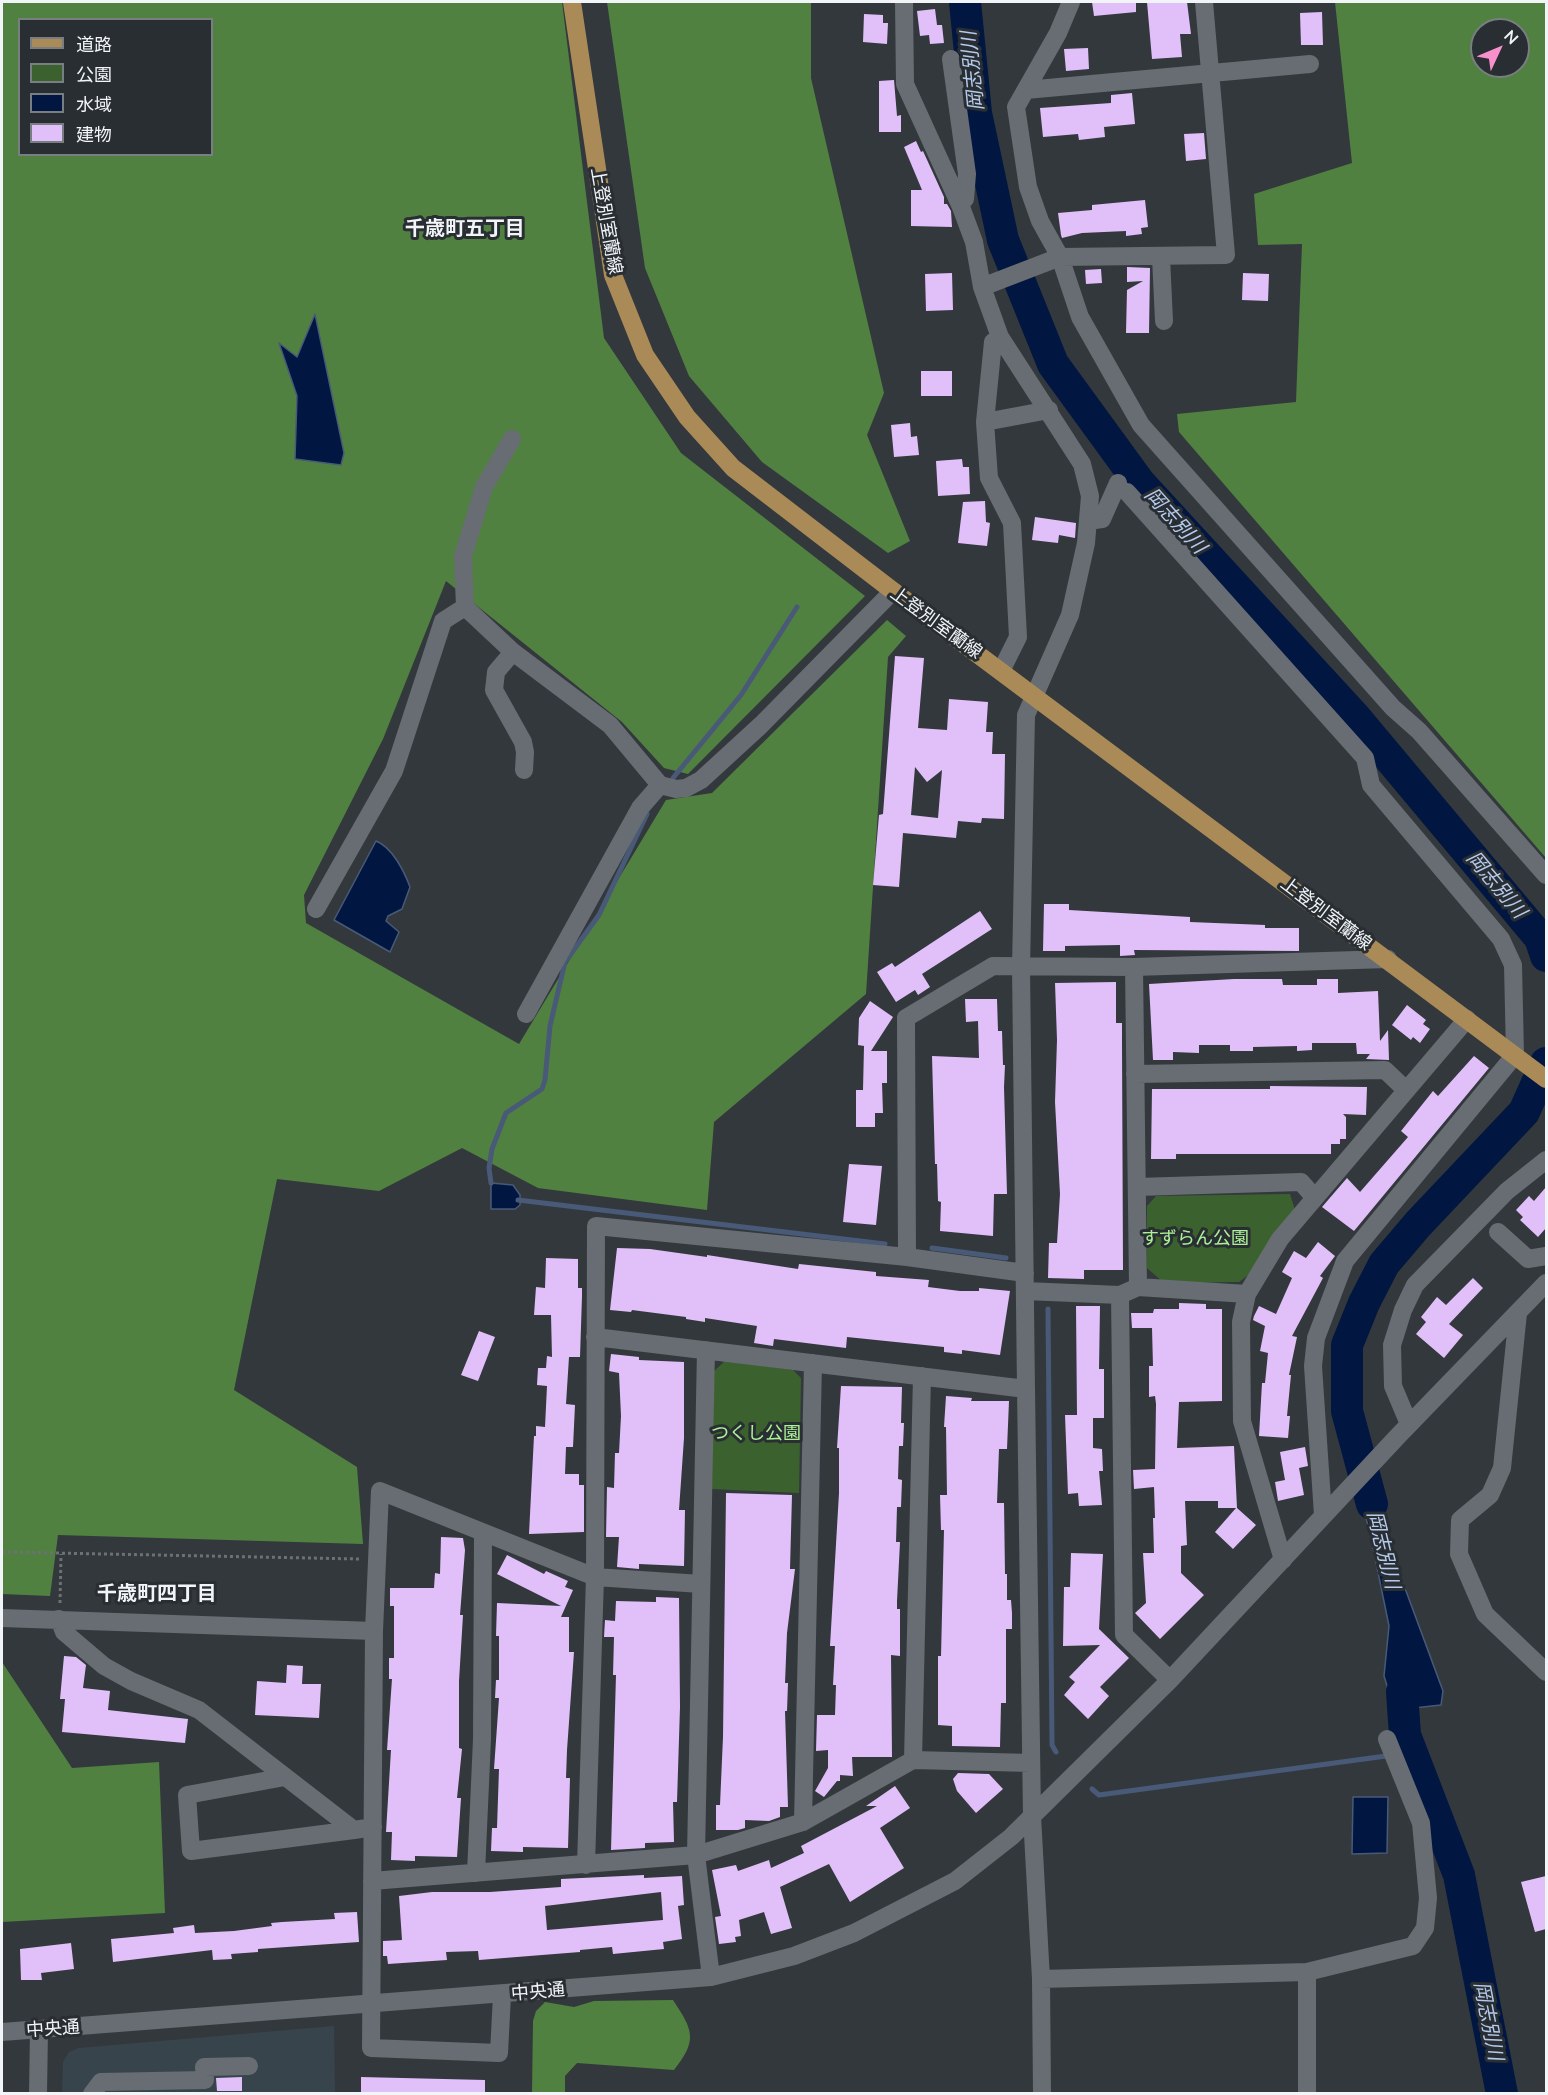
<!DOCTYPE html>
<meta charset="utf-8">
<style>
body{margin:0}
#map{position:relative;width:1548px;height:2095px;overflow:hidden;background:#33383d;font-family:Mulish,"Noto Sans JP",sans-serif}
canvas{display:block}
.frame{position:absolute;inset:0;border:3px solid #f1f5f8;pointer-events:none}
.legend{position:absolute;left:18px;top:18px;width:195px;height:138px;box-sizing:border-box;background:#292e33;border:2px solid #797e82;margin:0;padding:8px 10px;list-style:none;font-size:18px;color:#f1f5f8}
.legend li{display:flex;align-items:center;gap:12px;height:30px}
.legend b{width:30px;border:2px solid #797e82}
.north{position:absolute;left:1470px;top:18px;width:60px;height:60px;box-sizing:border-box;background:#292e33;border:2px solid #797e82;border-radius:50%;rotate:46deg;font-size:16px;font-weight:700;line-height:24px;text-align:center;color:#f1f5f8}
.north::after{content:'';display:block;margin:auto;width:21px;height:27px;background:#f890cb;clip-path:polygon(50% 0,100% 100%,50% 72%,0 100%)}
</style>
<div id="map">
<canvas width="1548" height="2095"></canvas>
<div class="frame"></div>
<ul class="legend">
<li><b style="height:8px;background:#aa8b57"></b>道路</li>
<li><b style="height:16px;background:#3b622e"></b>公園</li>
<li><b style="height:16px;background:#011741"></b>水域</li>
<li><b style="height:16px;background:#e1c0f9"></b>建物</li>
</ul>
<div class="north">N</div>
</div>
<script>
const context = document.querySelector('canvas').getContext('2d');
context.lineJoin = 'round';
function fillPath(path, color) {
  context.fillStyle = color;
  context.fill(path, 'evenodd');
}
function strokePath(path, color, width, dash) {
  context.strokeStyle = color;
  context.lineWidth = width;
  context.lineCap = dash ? 'butt' : 'round';
  context.setLineDash(dash || []);
  context.stroke(path);
}
function drawText(font, color, halo, rows, align = 'center') {
  context.font = font + ' Mulish,"Noto Sans JP",sans-serif';
  context.lineWidth = 6;
  context.setLineDash([]);
  context.textBaseline = 'middle';
  context.strokeStyle = halo;
  context.fillStyle = color;
  for (const [text, x, y, turn = 0] of rows) {
    context.save();
    context.translate(x, y);
    context.rotate((+turn || 0) * Math.PI / 180);
    context.textAlign = isNaN(turn) ? turn : align;
    if (halo) context.strokeText(text, 0, 0);
    context.fillText(text, 0, 0);
    context.restore();
  }
}
const built = new Path2D(`
 M334,2026L335,2093L62,2094L63,2062L69,2052L79,2048Z`);
const green = new Path2D(`
 M1290,1194L1295,1210L1251,1273L1239,1282L1164,1283L1147,1268V1206L1156,1196Z
 M726,1360L793,1370L801,1378L799,1493L712,1489L713,1372Z`);
const forest = new Path2D(`
 M2,2H562L604,338L681,453L865,596L688,774L664,768L622,722L446,581L383,739L304,895L306,923L519,1044L666,800L712,793L887,620L906,636L888,657L866,994L714,1122L707,1210L538,1188L462,1148L379,1191L277,1179L234,1390L357,1467L363,1544L58,1535L50,1596L2,1594ZM20,20H212V154H20Z
 M607,2H811V78L884,393L867,435L910,541L888,553L762,462L689,376L645,268Z
 M1335,2H1546V858L1179,432L1177,414L1296,402L1302,244L1258,245L1254,194L1352,163ZM1482,30H1518V66H1482Z
 M2,1662L72,1768L159,1762L165,1913L2,1922Z
 M673,2000C693,2030 698,2040 674,2070L577,2063L565,2076V2093H532L533,2021L536,2011L545,2002L574,2007L594,2001Z`);
const water = new Path2D(`
 M315,314L344,453L341,465L295,459L297,396L279,343L297,357Z
 M376,841C392,847 404,871 410,887L402,909L388,916L386,921L399,932L390,952L334,920Z
 M491,1183L513,1185L520,1195V1205L515,1209H491Z
 M1378,1469L1375,1491L1380,1504L1390,1561L1406,1591L1443,1691L1441,1705L1414,1708L1410,1732L1402,1734L1384,1676L1389,1626L1369,1528L1357,1490Z
 M1353,1797H1388L1387,1853L1352,1854Z`);
const stream = new Path2D(`
 M673,778L741,695L797,607
 M491,1183L489,1168L492,1149L506,1113L542,1089L545,1080L550,1026L565,962L599,915L647,814
 M518,1200L885,1244
 M932,1248L1006,1258
 M1048,1309L1052,1745L1056,1752
 M1092,1789L1099,1795L1386,1756L1391,1759`);
const river = new Path2D(`
 M965,2L976,113L1003,240L1053,364L1139,482L1355,717L1540,938L1546,956
 M1372,1504L1347,1411V1345L1364,1303L1384,1264L1418,1224L1524,1112L1546,1063
 M1402,1692L1405,1735L1459,1875L1502,2094`);
const building = new Path2D(`
 M1092,2H1136V12L1094,16Z
 M1147,2H1187L1191,34H1180L1182,57L1152,59Z
 M935,9L937,25H942L944,43L930,44L929,35L920,36L917,11Z
 M1322,12L1323,45H1301L1300,13Z
 M864,14L883,15V23H888L887,44L863,42Z
 M1088,48L1089,69L1066,71L1064,49Z
 M894,80L897,116L901,115V132H879V81Z
 M1132,93L1135,124L1104,127L1105,137L1079,140L1078,134L1043,137L1040,108L1111,103V95Z
 M1204,133L1206,159L1186,161L1184,134Z
 M916,141L921,152L923,151L944,197V204H947L951,211L952,227L911,226V190H922L904,147Z
 M1145,200L1148,227L1141,228L1142,234L1126,236V231L1082,233L1062,238L1061,235L1058,213L1092,210V205Z
 M1127,267L1150,268L1149,333H1126L1127,290L1143,281L1127,282Z
 M1101,269L1102,283L1086,284L1085,270Z
 M952,273L953,310L926,311L925,274Z
 M1243,273L1269,274L1268,301L1242,300Z
 M921,371H952V396H921Z
 M910,423L911,437L917,436L919,455L894,457L891,425Z
 M962,459L963,467H969L970,494L938,496L936,461Z
 M985,501L986,522L990,523L987,546L958,543L963,502Z
 M1035,517L1076,523L1075,538L1059,535L1058,543L1032,540Z
 M895,656L924,658L918,728L947,730L949,699L988,702L986,732H993L992,754H1005L1004,819L982,818L981,823L958,821L956,838L903,833L899,887L873,885L879,815L883,814ZM915,767L927,782L942,770L938,818L911,815Z
 M1044,904H1069V910L1190,917V922L1265,925V928H1299V951L1134,950L1135,955L1120,956V945L1065,946V951H1043Z
 M980,911L992,929L922,974L930,987L918,995L915,990L896,1002L877,972L892,963L895,967Z
 M1234,979H1282L1283,985H1317V979H1338V993L1378,991L1380,1041L1388,1030L1389,1060L1366,1059L1370,1054H1357L1356,1043H1312V1050L1297,1051V1046L1253,1047V1051H1230V1045H1199V1053L1173,1052V1060H1153L1149,984Z
 M1116,982V1023H1122V1044L1123,1270H1084V1279L1048,1278L1049,1243H1057L1060,1194L1055,1102L1057,1040L1055,983Z
 M965,999H997L998,1031H1002L1003,1065H1005L1004,1087L1007,1194H994L993,1236L940,1231L941,1202L938,1201L937,1164H935L932,1056L979,1058L978,1021L966,1022Z
 M870,1001L893,1017L871,1051H887V1083H882L883,1113H875V1127H856V1090H863L864,1046L858,1045L859,1018Z
 M1407,1005L1426,1020L1423,1024L1430,1029L1420,1043L1413,1037L1411,1040L1392,1025Z
 M1474,1056L1489,1068L1354,1231L1322,1207L1347,1178L1360,1192L1408,1137L1401,1131L1433,1091L1438,1096Z
 M1270,1086L1367,1087L1366,1115L1343,1114L1346,1117V1139H1340V1144H1331V1154H1176V1159H1151L1152,1089H1270Z
 M849,1164L882,1166L876,1225L843,1222Z
 M1546,1187V1228L1538,1237L1520,1220L1523,1217L1516,1210L1529,1196L1534,1201Z
 M1318,1242L1335,1256L1320,1276L1323,1278L1292,1336L1297,1337L1289,1375H1291L1287,1416H1290L1288,1438L1259,1436L1262,1383H1265L1268,1353L1260,1351L1265,1326L1253,1320L1254,1316L1259,1306L1276,1314L1292,1278L1282,1272L1294,1251L1306,1258Z
 M617,1248L650,1249L707,1257V1255L798,1269L799,1264L876,1272V1276L929,1280L928,1287L960,1291H979V1288L1010,1291L1000,1355L962,1350V1354L944,1352V1347L847,1337L846,1348L774,1339L773,1346L754,1343L757,1326L705,1318V1322L686,1319V1317L632,1310L631,1312L610,1310Z
 M546,1258L578,1259V1288H582V1296L580,1357H569L566,1404L575,1405L573,1447H566L565,1474H579V1485H584V1532L529,1534L534,1436H536V1426L545,1427L547,1386L537,1385L538,1368H546L547,1356L552,1357L551,1315H534L536,1287L545,1288Z
 M1473,1278L1483,1288L1449,1324L1463,1335L1444,1358L1416,1334L1426,1322L1421,1317L1437,1297L1446,1305Z
 M1179,1303L1206,1304V1309H1222V1401L1179,1402L1177,1448L1234,1446L1237,1508L1256,1525L1233,1549L1215,1532L1236,1508H1218V1501H1185L1187,1545L1181,1546V1573L1204,1595L1160,1639L1135,1613L1146,1603L1143,1553H1154L1153,1518H1155L1154,1487L1134,1489L1133,1470L1155,1469L1156,1404L1155,1396L1149,1397V1366H1153L1152,1328H1132L1131,1313H1153L1154,1309H1179Z
 M1076,1306H1100L1099,1369H1104V1418H1093V1448L1102,1449L1103,1471H1099L1102,1505L1079,1506L1078,1493L1068,1494L1065,1415H1077Z
 M479,1331L495,1337L478,1381L461,1375Z
 M611,1354L639,1357V1360L684,1362V1438L679,1510H685L684,1566L639,1564V1569L617,1567L619,1537H606L607,1487L614,1488L615,1453H619L621,1416L619,1373L609,1371Z
 M841,1386L902,1387L901,1423H904L903,1446H899L898,1479L902,1480L901,1507H897L896,1542H900L897,1601V1609H900V1656L891,1655L892,1757H852L853,1776L840,1775V1781H837L824,1797L815,1791L828,1768V1750L816,1751L817,1715H835L836,1685H833L835,1646H830L839,1493V1448H837Z
 M946,1396L972,1398L971,1401H1009L1007,1449H999L997,1503H1004L1005,1574H1007V1600H1011L1012,1613V1629H1006V1703H1001L1000,1747L952,1746V1726L938,1725V1656H941L944,1530H941L940,1495H947L946,1427H944Z
 M1305,1447L1308,1466L1299,1468L1304,1495L1278,1501L1275,1482L1285,1480L1280,1452Z
 M726,1493L792,1495L790,1569H795L787,1633L785,1683H788L787,1711H785L788,1807H780V1817L769,1821L745,1820V1828L738,1830H716V1805H720L723,1737Z
 M441,1537L463,1538L465,1550L460,1615H463L459,1681V1748L462,1749L457,1798H461L457,1857L415,1856V1861L391,1860L392,1832H386L391,1750H387L392,1679H389V1658H394V1606H390V1588H434L435,1573L440,1574Z
 M1071,1553L1103,1554L1099,1629L1129,1658L1100,1687L1109,1696L1088,1719L1064,1695L1075,1682L1069,1677L1100,1645L1063,1646L1064,1587H1070Z
 M507,1555L544,1574L546,1571L568,1581L565,1587L573,1590L561,1617H569V1652H574L567,1750L566,1778H570L568,1848L523,1847V1852L491,1851L492,1828H497L499,1769H494L499,1698H495L496,1680H499V1636H496L497,1603L561,1606L497,1574Z
 M656,1597L679,1598L680,1707L677,1802H673L674,1842L645,1843V1848L611,1850L616,1675H613L614,1637H604L605,1620L615,1621L616,1601L656,1602Z
 M64,1656L76,1657L86,1665L83,1688L110,1691L108,1710L188,1719L185,1743L62,1732L65,1699H60Z
 M287,1665L303,1666L302,1684H321L319,1718L255,1715L257,1681L286,1683Z
 M958,1773L989,1774L1003,1789L976,1813L957,1791L953,1779Z
 M895,1786L910,1808L880,1828L904,1868L850,1902L829,1864L780,1887L792,1928L771,1934L764,1912L739,1920L741,1936L735,1937L736,1942L719,1944L715,1917L721,1916L712,1870L736,1865L738,1871L769,1860L771,1868L804,1853L801,1846L877,1806H866Z
 M644,1875V1878L682,1876L684,1905L678,1906L682,1939L663,1942L664,1949L613,1954L612,1947L580,1950V1952L479,1960L478,1951L446,1952L447,1960L388,1964L387,1956H383V1941L402,1940L399,1896L432,1892H490L561,1887V1879ZM661,1892L663,1920L547,1930L545,1906Z
 M1546,1876V1929L1535,1932L1521,1882Z
 M357,1912L359,1942L258,1949V1952L231,1954L232,1959L213,1960L212,1950L113,1962L111,1939L174,1933L173,1928L194,1925L195,1933L234,1931L272,1926L271,1923L282,1922L335,1919L334,1913Z
 M71,1943L74,1969L41,1973L42,1980H21L20,1949Z
 M242,2077V2091H217L216,2078Z
 M361,2077L485,2080V2094H361Z`);
const path = new Path2D(`
 M2,1552L360,1559
 M60,1603L61,1554`);
const minor = new Path2D(`
 M904,2L905,84L961,207L974,242L982,287L1000,337L1082,464L1090,496L1086,543L1070,615L1026,715L1021,968L1026,1389L1032,1816L1041,1979L1042,2094
 M1071,2L1058,33L1016,107L1028,187L1040,221L1060,257L1080,317L1141,425L1393,708L1419,731L1546,875
 M951,59L967,174L965,199L960,203
 M1026,90L1310,64
 M1161,257L1164,321
 M982,287L1060,257L1226,255L1204,2
 M1000,337L993,342L985,422L989,478L1012,523L1018,637L1001,671
 M985,422L1049,410
 M1127,492L1365,758L1371,785L1501,939L1513,965L1515,1055L1345,1261L1316,1338L1313,1366L1323,1515
 M1088,521L1102,519L1118,483
 M465,607L463,556L484,487L512,439
 M513,652L496,672L494,690L523,742L525,752L524,770
 M316,909L394,771L443,621L465,607L513,652L610,725L660,785
 M1134,967L1138,1287
 M526,1014L640,808L660,785L676,789L686,788L701,780L761,725L893,591
 M1135,1074L1385,1070L1406,1090
 M1137,1187L1301,1182L1315,1198
 M1498,1232L1528,1259L1546,1256
 M907,1257L906,1018L993,966L1134,967L1388,959
 M1025,1291L1120,1295L1138,1287L1247,1294
 M1120,1295L1124,1635L1170,1680
 M1518,1313L1502,1468L1490,1495L1460,1520L1459,1554L1485,1614L1546,1672
 M595,1337L1026,1389
 M706,1350L696,1855L711,1977
 M1409,1424L1393,1386L1392,1345L1403,1310L1415,1285L1507,1191L1546,1160
 M1283,1560L1242,1421L1241,1322L1247,1294L1280,1239L1467,1019
 M2,1618L374,1631
 M59,1619L64,1632L104,1666L131,1681L199,1710L354,1830L373,1827
 M913,1760L922,1376
 M285,1777L187,1795L191,1851L354,1830
 M803,1822L813,1363
 M586,1865L595,1577L596,1226L907,1257L1025,1273
 M476,1873L482,1739L483,1534
 M372,1881L696,1855L803,1822L913,1760L1031,1763
 M1041,1979L1307,1972
 M502,1995L499,2053L371,2048L374,1631L380,1491L595,1577L701,1584
 M2,2032L711,1977L794,1956L854,1933L955,1881L1011,1837L1170,1680L1398,1436L1546,1283
 M38,2094L39,2030
 M92,2094L101,2082L205,2080L204,2067L249,2066
 M1307,2094V1972L1413,1946L1425,1928L1428,1898L1421,1823L1387,1739`);
const major = new Path2D(`
 M572,2L613,275L645,355L687,417L733,468L893,591L1546,1079`);
const streetNames = [
 ["上登別室蘭線",606,221,80],
 ["上登別室蘭線",936,623,36],
 ["上登別室蘭線",1326,914,37],
 ["中央通",538,1992,-5],
 ["中央通",53,2029,-4]
];
const parkNames = [
 ["すずらん公園",1195,1239],
 ["つくし公園",756,1434]
];
const waterNames = [
 ["岡志別川",973,71,-96],
 ["岡志別川",1175,521,48],
 ["岡志別川",1496,885,50],
 ["岡志別川",1383,1550,76],
 ["岡志別川",1488,2021,79]
];
const neighbourhoodNames = [
 ["千歳町五丁目",465,229],
 ["千歳町四丁目",157,1594]
];
fillPath(built, '#38444c');
fillPath(green, '#3b622e');
fillPath(forest, '#518141');
fillPath(water, '#011741');
strokePath(water, '#495a78', 1.5);
strokePath(stream, '#495a78', 5);
strokePath(river, '#011741', 32);
fillPath(building, '#e1c0f9');
strokePath(path, '#6d7176', 3, [3, 3]);
strokePath(minor, '#676d72', 18);
strokePath(major, '#aa8b57', 18);
drawText('18px', '#f1f5f8', '#292e33', streetNames);
drawText('18px', '#adf197', '#292e33', parkNames);
drawText('italic 20px', '#b5caed', '#292e33', waterNames);
drawText('bold 20px', '#f1f5f8', '#292e33', neighbourhoodNames);
</script>
